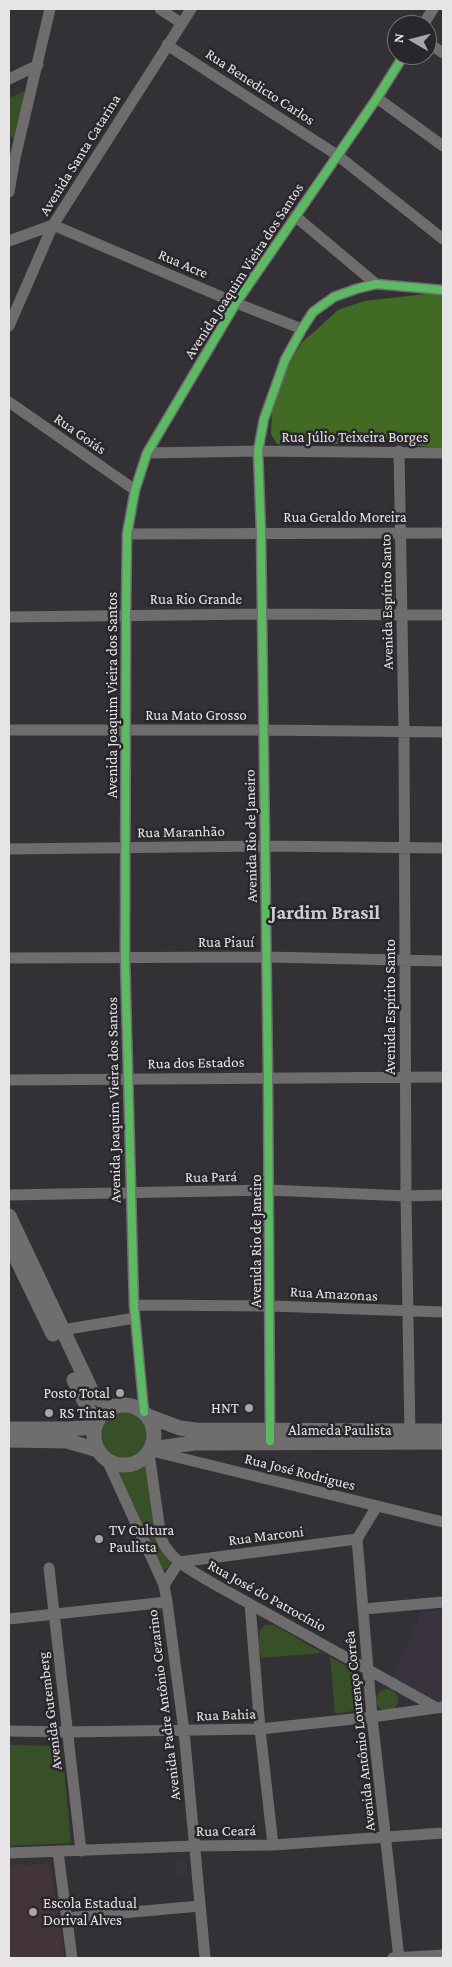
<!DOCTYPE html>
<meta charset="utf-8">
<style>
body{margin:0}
#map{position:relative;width:452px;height:1967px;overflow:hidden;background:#333135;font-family:"Crimson Pro",serif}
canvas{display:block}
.frame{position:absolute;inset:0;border:10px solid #e7e4e8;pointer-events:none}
.north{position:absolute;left:387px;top:15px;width:50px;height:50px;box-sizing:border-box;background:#29262c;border:1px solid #757277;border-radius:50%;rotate:278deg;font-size:14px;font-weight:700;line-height:20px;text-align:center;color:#e7e4e8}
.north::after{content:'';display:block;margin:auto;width:18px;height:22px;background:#a8a5a9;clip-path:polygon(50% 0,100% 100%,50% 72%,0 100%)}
</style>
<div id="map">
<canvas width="452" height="1967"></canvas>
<div class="frame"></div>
<div class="north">N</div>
</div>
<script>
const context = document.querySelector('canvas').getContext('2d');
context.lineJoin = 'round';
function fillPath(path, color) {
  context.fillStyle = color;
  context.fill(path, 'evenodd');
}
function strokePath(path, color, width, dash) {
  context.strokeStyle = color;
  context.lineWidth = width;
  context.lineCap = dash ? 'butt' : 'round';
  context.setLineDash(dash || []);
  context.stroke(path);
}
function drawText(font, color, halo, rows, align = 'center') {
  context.font = font + ' "Crimson Pro",serif';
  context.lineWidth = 5;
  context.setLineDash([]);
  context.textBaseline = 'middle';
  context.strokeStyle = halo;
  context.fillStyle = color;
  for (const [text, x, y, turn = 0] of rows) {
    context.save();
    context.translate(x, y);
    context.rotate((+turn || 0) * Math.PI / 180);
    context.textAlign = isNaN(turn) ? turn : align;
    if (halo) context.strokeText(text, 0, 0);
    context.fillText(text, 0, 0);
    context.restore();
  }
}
const built = new Path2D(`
 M443,1610V1701H437L392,1677L421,1612Z
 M176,1860H184L187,1862L188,1874L177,1875Z`);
const education = new Path2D(`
 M50,1864L65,1958H9V1865Z`);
const green = new Path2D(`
 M25,91H27L14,139L11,137L9,133V98Z
 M102 1435a23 23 0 1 1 46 0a23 23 0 1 1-46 0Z
 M148,1463L171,1561L169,1567L163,1571L117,1471L134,1470Z
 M266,1625H274L323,1653L261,1658C260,1647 254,1630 266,1625Z
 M330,1657C358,1673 362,1668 364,1702L358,1710L335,1714Z
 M376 1700a11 11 0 1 1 22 0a11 11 0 1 1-22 0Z
 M9,1745L62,1746L71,1843L9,1846Z`);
const forest = new Path2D(`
 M443,292V448L398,444H277L271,434L272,409L288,365L303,341L315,331L338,310L364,301Z`);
const minor = new Path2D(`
 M160,9L181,23
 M423,25L433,9
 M427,42L443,53
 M167,45L337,155L443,239
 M9,79L38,65
 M377,98L443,146
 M9,192L15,158L50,9
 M295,216L376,284
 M9,241L53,225L236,303L302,329
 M9,326L53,225L191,9
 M9,402L135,490
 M399,451L404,733L406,1196L410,1437
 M147,453L258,451L443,453
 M127,534L443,533
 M9,617L262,614L443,615
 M9,730H263L443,732
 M9,849L265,846L443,848
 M9,958L267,957L443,961
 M9,1080L443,1077
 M9,1195L269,1190L406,1196L443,1195
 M134,1305L270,1306L443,1312
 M62,1330L135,1318
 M144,1412L134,1305L125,957L126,615L127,534L135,490L147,453L236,303L377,98L404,55
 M270,1438L268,1077L261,532L258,451L264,419L285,360L302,329L313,312L334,297L356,289L376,284L443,290
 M152,1451L443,1522
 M149,1453L161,1538C170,1561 194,1572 214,1584L437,1708
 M107,1460L164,1585L167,1602L184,1731L205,1958
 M377,1506L357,1539L372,1717L399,1958
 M179,1562L357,1539
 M49,1568L81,1851
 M164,1585L179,1562
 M250,1604L260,1729L273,1845
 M364,1609L443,1602
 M9,1619L167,1602
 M9,1731L67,1732L260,1729L372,1717L443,1707
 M58,1852L72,1958
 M9,1853L194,1846L273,1845L443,1833
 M66,1918L200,1906
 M393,1958L443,1955`);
const major = new Path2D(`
 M9,1216L92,1392L96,1397L112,1407
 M9,1243L53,1334
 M74,1380L96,1425
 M94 1435a30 30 0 1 1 60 0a30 30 0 1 1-60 0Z
 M148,1416L180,1428L196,1430L443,1431
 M9,1429H68L95,1427
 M9,1440L67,1441L98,1450
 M151,1449L194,1443L443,1442`);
const cycleway = new Path2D(`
 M144,1412L134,1305L125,957L126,615L127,534L135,490L147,453L236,303L377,98L404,55
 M270,1441L268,1077L261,532L258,451L264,419L285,360L302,329L313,312L334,297L356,289L376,284L443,290`);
const markers = [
 [120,1393,5,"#a8a5a9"],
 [249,1408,5,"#a8a5a9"],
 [49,1413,5,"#a8a5a9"],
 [99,1539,5,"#a8a5a9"],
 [33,1912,5,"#a8a5a9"]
];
const streetNames = [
 ["Rua Benedicto Carlos",260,87,33],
 ["Avenida Santa Catarina",80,155,-58],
 ["Rua Acre",183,264,23],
 ["Avenida Joaquim Vieira dos Santos",244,271,-57],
 ["Rua Goiás",80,434,35],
 ["Rua Júlio Teixeira Borges",355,437],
 ["Rua Geraldo Moreira",345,517],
 ["Rua Rio Grande",196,599],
 ["Avenida Espírito Santo",387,602,-91],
 ["Avenida Joaquim Vieira dos Santos",112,695,-90],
 ["Rua Mato Grosso",196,715],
 ["Rua Maranhão",181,832,-1],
 ["Avenida Rio de Janeiro",251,836,-91],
 ["Rua Piauí",226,942],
 ["Avenida Espírito Santo",390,1007,-90],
 ["Rua dos Estados",196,1063,-1],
 ["Avenida Joaquim Vieira dos Santos",114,1100,-91],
 ["Rua Pará",211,1177,-1],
 ["Avenida Rio de Janeiro",256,1241,-90],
 ["Rua Amazonas",334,1294,3],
 ["Alameda Paulista",340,1430],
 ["Rua José Rodrigues",300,1472,14],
 ["Rua Marconi",266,1536,-7],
 ["Rua José do Patrocínio",267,1596,29],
 ["Avenida Padre Antônio Cezarino",164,1705,-97],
 ["Avenida Gutemberg",50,1711,-97],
 ["Rua Bahia",226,1715,-2],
 ["Avenida Antônio Lourenço Corrêa",360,1731,-96],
 ["Rua Ceará",226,1831,-1]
];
const poiNames = [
 ["Posto Total",110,1393,"right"],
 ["HNT",239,1408,"right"],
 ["RS Tintas",59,1413],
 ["TV Cultura",109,1530],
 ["Paulista",109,1547],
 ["Escola Estadual",43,1903],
 ["Dorival Alves",43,1920]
];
const districtNames = [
 ["Jardim Brasil",325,913]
];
fillPath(built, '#39333e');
fillPath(education, '#43333a');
fillPath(green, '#375027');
fillPath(forest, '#416a22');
strokePath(minor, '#6e6c6d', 11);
strokePath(major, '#6f6d6e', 15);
strokePath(cycleway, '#5cba63', 8);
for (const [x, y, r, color] of markers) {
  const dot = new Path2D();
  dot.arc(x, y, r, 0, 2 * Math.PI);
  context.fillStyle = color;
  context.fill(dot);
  strokePath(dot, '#29262c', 2);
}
drawText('15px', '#e7e4e8', '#29262c', streetNames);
drawText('15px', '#e7e4e8', '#29262c', poiNames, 'left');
drawText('bold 20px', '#d1ccd4', '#29262c', districtNames);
</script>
